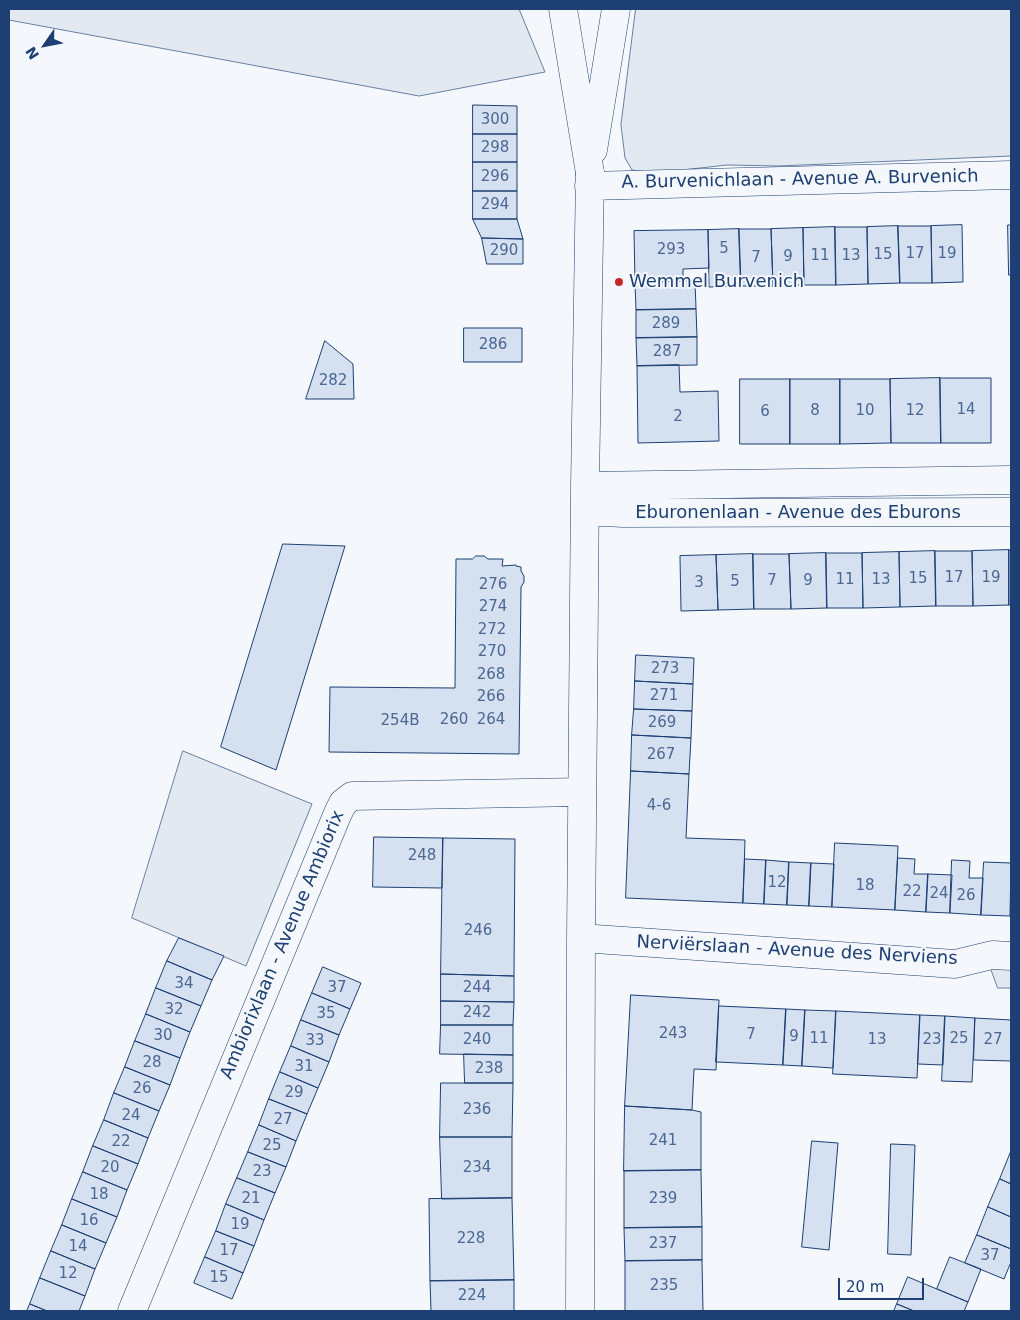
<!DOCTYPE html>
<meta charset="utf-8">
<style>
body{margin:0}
#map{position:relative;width:1020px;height:1320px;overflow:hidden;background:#f4f7fb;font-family:"DejaVu Sans",sans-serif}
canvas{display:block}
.frame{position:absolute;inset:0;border:10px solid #1d3f73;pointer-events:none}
.north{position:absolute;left:20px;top:20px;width:50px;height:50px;-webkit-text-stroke:4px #f4f7fb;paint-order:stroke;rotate:237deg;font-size:14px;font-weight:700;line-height:20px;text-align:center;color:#1d3f73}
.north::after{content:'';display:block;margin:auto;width:18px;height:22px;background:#1d3f73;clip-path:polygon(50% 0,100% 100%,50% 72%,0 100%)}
.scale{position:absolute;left:838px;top:1278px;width:86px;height:22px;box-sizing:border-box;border:2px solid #1d3f73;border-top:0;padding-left:6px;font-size:15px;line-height:18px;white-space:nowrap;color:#1d3f73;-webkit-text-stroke:4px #f4f7fb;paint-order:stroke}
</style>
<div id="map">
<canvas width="1020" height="1320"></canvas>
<div class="frame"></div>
<div class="north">N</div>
<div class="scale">20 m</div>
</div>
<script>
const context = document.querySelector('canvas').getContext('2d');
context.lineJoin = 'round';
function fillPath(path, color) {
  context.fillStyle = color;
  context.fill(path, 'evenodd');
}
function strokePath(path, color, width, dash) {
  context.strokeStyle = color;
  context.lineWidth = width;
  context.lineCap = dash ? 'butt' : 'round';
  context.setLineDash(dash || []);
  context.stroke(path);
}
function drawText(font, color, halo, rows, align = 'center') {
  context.font = font + ' "DejaVu Sans",sans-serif';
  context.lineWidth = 4;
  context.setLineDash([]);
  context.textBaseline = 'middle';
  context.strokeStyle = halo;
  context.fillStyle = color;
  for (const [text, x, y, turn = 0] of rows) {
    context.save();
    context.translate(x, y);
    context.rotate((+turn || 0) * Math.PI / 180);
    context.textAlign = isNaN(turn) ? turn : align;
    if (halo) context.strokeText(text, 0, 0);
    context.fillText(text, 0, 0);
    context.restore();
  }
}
const green = new Path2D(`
 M9,9H519L545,72L419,96L9,20Z
 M636,9H1011V156L779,166L727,165L655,173L632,170L625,158L621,125Z
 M183,751L312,804L246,966L132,918Z`);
const parking = new Path2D(`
 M990,966L1011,967V988H998Z`);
const building = new Path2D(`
 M473,105L517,106V134H473Z
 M473,134H517V162H473Z
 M473,162H517V191H473Z
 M473,191H517V219H473Z
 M473,219H517L523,239L482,238Z
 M962,225L963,282L932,283L931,226Z
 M1008,225H1011V275H1009Z
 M898,226L900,283L868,284L867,227Z
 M898,226H931L932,283H900Z
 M835,227L836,285H804L803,228Z
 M835,227H867L868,284L836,285Z
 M803,228L804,285L773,286L771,229Z
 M739,229L741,286L709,287L708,230Z
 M739,229H771L773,286H741Z
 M708,230L709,268L683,269V281L635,283L634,231Z
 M482,238L523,239V264H487Z
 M695,281L696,309L636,310L635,283Z
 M696,309L697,337L636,338V310Z
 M464,328H522V362H464Z
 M697,337V365L637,366L636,338Z
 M325,341L353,364L354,399H306Z
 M679,365L680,392L718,391L719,441L638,443L637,366Z
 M940,378L941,443H891L890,379Z
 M940,378H991V443H941Z
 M740,379H790V444H740Z
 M790,379H840V444H790Z
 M840,379H890L891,443L840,444Z
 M283,544L345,546L276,770L221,747Z
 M1009,550V605L973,606L972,551Z
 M1009,550H1011V605H1009Z
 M935,551L936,606L900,607L899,552Z
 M935,551H972L973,606H936Z
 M899,552L900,607L863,608L862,553Z
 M826,553H862L863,608H827Z
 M826,553L827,608L791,609L789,554Z
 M753,554L754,609L718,610L716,555Z
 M753,554H789L791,609H754Z
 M716,555L718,610L681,611L680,556Z
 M476,556H484L488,559H503L502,566L516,565V566L521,567V571L524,576V582L521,587L519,754L329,752L330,687L455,688L456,559H472Z
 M636,655L694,658L693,684L635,681Z
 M635,681L693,684L692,711L634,709Z
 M634,709L692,711L691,738L632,735Z
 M632,735L691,738L689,774L631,771Z
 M631,771L689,774L686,838L745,840L743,903L626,898Z
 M374,837L443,838L442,888L373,887Z
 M443,838L515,839L514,976L441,974Z
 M835,843L898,846L895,910L832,907Z
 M898,858L915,859L914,874H928L926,912L895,910Z
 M745,859L766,860L764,904L743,903Z
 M766,860L789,862L787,905L764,904Z
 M952,860L970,861L969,878H983L981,915L950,913Z
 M789,862L811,863L809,906L787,905Z
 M984,862L1011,863L1010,916L981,915Z
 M811,863L834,864L832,907L809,906Z
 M928,874L952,875L950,913L926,912Z
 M179,938L224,956L212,980L167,961Z
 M167,961L212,980L201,1006L156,988Z
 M323,967L361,983L350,1009L312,993Z
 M441,974L514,976V1002L441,1001Z
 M156,988L201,1006L190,1032L146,1014Z
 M312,993L350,1009L339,1035L301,1020Z
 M631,995L719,1000L716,1070L694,1069L692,1110L625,1106Z
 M441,1001L514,1002L513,1025H441Z
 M719,1006L786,1009L783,1065L716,1062Z
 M786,1009L805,1010L802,1066L783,1065Z
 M805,1010L836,1011L833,1068L802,1066Z
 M836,1011L920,1015L917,1078L833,1074Z
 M146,1014L190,1032L180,1058L135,1041Z
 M920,1015L945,1016L943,1065L918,1064Z
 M945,1016L975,1018L972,1082L942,1081Z
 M975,1018L1011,1020V1061L974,1060Z
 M301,1020L339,1035L329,1062L291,1046Z
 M441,1025H513V1055L440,1054Z
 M135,1041L180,1058L170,1085L125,1067Z
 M291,1046L329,1062L318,1088L280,1072Z
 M464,1054L513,1055V1083H465Z
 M125,1067L170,1085L159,1111L114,1093Z
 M280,1072L318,1088L307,1114L269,1099Z
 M441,1083H513L512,1137H440Z
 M114,1093L159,1111L148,1138L104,1120Z
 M269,1099L307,1114L296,1141L259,1125Z
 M625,1106L692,1110L701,1112V1170L624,1171Z
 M104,1120L148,1138L138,1164L93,1146Z
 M259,1125L296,1141L286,1167L248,1152Z
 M440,1137H512V1198L442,1199Z
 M812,1141L838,1143L829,1250L802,1247Z
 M891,1144L915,1145L911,1255L888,1254Z
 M93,1146L138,1164L127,1190L83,1172Z
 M1011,1151V1184L1000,1179Z
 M248,1152L286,1167L275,1193L237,1178Z
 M701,1170L702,1227L624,1228V1171Z
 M83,1172L127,1190L117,1217L72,1199Z
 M237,1178L275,1193L264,1220L226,1204Z
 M1000,1179L1011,1184V1217L988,1207Z
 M512,1198L514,1280L430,1281L429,1199Z
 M72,1199L117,1217L106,1243L62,1225Z
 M226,1204L264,1220L254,1246L216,1231Z
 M988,1207L1011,1217V1249L977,1235Z
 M62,1225L106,1243L95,1269L51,1251Z
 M702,1227V1260L625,1261L624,1228Z
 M216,1231L254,1246L243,1273L205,1257Z
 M977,1235L1011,1249V1262L1004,1279L965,1263Z
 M51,1251L95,1269L85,1296L40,1278Z
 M205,1257L243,1273L232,1299L194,1283Z
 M950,1257L981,1269L968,1302L937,1289Z
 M702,1260L703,1311H625V1261Z
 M908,1277L968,1302L964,1311H914L897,1304Z
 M40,1278L85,1296L79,1311H47L30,1304Z
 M514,1280V1311H431L430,1281Z
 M30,1304L47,1311H27Z
 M897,1304L914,1311H894Z`);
const minor = new Path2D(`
 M589,186L1011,175
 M585,486L1011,480
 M585,511L623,513L1011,512
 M581,938L955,964L992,955L1011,956
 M132,1311L338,813L343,803L352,796L582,792
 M580,1311L581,938L585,486L590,173`);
const major = new Path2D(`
 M563,9L590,173
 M593,150L616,9`);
const markers = [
 [619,282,5,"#c62828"]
];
const numberNames = [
 ["300",495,120],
 ["298",495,148],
 ["296",495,177],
 ["294",495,205],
 ["5",724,249],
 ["293",671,250],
 ["290",504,251],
 ["17",915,254],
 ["19",947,254],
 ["15",883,255],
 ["11",820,256],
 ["13",851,256],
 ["9",788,257],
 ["7",756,258],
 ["289",666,324],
 ["286",493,345],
 ["287",667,352],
 ["282",333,381],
 ["14",966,410],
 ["8",815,411],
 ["10",865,411],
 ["12",915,411],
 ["6",765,412],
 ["2",678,417],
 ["17",954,578],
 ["19",991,578],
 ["15",918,579],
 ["11",845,580],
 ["13",881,580],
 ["7",772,581],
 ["9",808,581],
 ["5",735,582],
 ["3",699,583],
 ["276",493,585],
 ["274",493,607],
 ["272",492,630],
 ["270",492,652],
 ["273",665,669],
 ["268",491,675],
 ["271",664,696],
 ["266",491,697],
 ["260",454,720],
 ["264",491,720],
 ["254B",400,721],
 ["269",662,723],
 ["267",661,755],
 ["4-6",659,806],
 ["248",422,856],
 ["12",777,883],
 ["18",865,886],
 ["22",912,892],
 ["24",939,894],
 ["26",966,896],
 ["246",478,931],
 ["34",184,984],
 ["37",337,988],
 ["244",477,988],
 ["32",174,1010],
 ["242",477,1013],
 ["35",326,1014],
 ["243",673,1034],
 ["7",751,1035],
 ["30",163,1036],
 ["9",794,1037],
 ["11",819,1039],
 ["25",959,1039],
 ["240",477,1040],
 ["13",877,1040],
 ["23",932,1040],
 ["27",993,1040],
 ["33",315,1041],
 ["28",152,1063],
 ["31",304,1067],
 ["238",489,1069],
 ["26",142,1089],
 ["29",294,1093],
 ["236",477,1110],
 ["24",131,1116],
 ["27",283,1120],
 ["241",663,1141],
 ["22",121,1142],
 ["25",272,1146],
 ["20",110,1168],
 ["234",477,1168],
 ["23",262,1172],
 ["18",99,1195],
 ["21",251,1199],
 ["239",663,1199],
 ["16",89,1221],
 ["19",240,1225],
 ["228",471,1239],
 ["237",663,1244],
 ["14",78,1247],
 ["17",229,1251],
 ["37",990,1256],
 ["12",68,1274],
 ["15",219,1278],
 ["235",664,1286],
 ["224",472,1296]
];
const streetNames = [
 ["A. Burvenichlaan - Avenue A. Burvenich",800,180,-1],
 ["Eburonenlaan - Avenue des Eburons",798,513],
 ["Ambiorixlaan - Avenue Ambiorix",283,945,-67],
 ["Nerviërslaan - Avenue des Nerviens",797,951,3]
];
const poiNames = [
 ["Wemmel Burvenich",629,282]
];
fillPath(green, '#e3e9f0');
strokePath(green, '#687fa3', 1);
fillPath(parking, '#e3e8f0');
strokePath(parking, '#687fa3', 1);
fillPath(building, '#d5e0f0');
strokePath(building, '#1d3f73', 1);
strokePath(minor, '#1d3f73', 29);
strokePath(major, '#1d3f73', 29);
strokePath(minor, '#f4f7fb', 28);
strokePath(major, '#f4f7fb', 28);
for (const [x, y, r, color] of markers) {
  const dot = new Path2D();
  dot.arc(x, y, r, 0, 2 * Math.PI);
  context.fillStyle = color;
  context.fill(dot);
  strokePath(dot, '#f4f7fb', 2);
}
drawText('15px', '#4b6792', null, numberNames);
drawText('18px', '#1d3f73', '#f4f7fb', streetNames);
drawText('18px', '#1d3f73', '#f4f7fb', poiNames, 'left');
</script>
